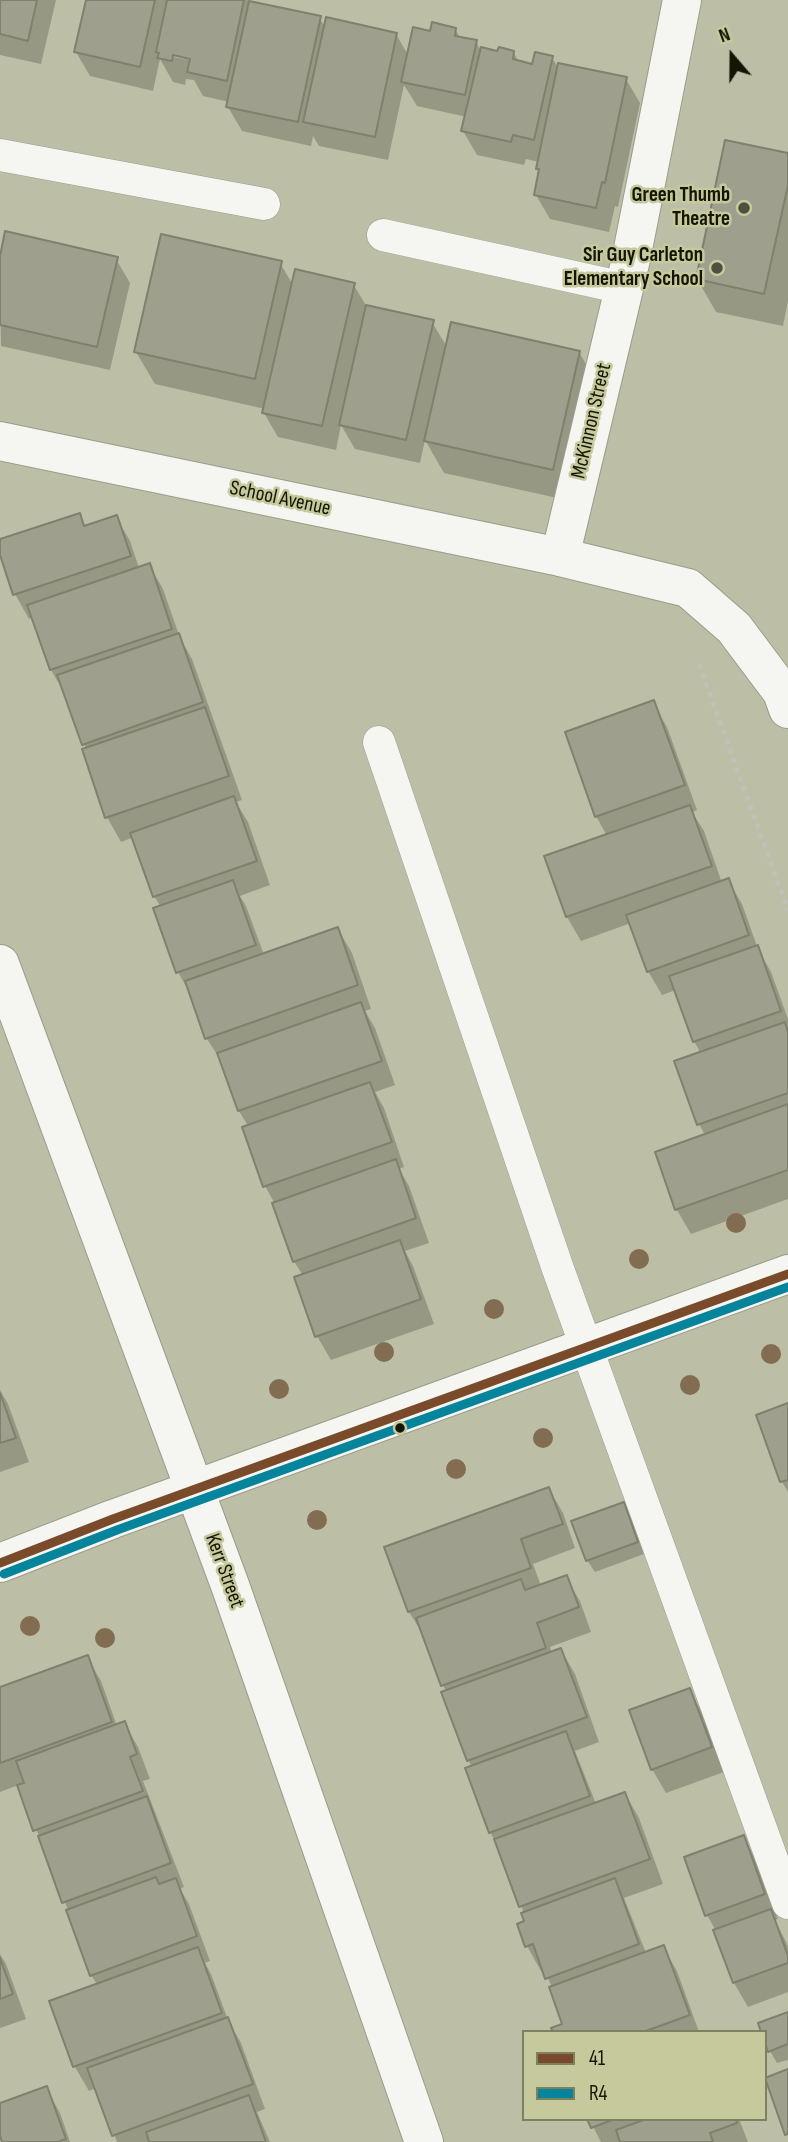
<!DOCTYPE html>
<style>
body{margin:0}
#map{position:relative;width:788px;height:2142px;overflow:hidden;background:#bdbea6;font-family:"Sofia Sans Condensed",sans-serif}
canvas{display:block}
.legend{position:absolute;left:522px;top:2030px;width:245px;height:91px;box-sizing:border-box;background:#c5c99c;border:2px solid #7e8160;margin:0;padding:9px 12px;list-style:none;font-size:21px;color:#141505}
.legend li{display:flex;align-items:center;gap:14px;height:35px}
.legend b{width:35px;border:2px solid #7e8160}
.north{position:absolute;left:697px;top:21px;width:70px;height:70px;-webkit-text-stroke:5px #c5c99c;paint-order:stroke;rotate:340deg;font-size:19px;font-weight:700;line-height:28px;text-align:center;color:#141505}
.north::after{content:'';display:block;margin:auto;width:24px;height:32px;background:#141505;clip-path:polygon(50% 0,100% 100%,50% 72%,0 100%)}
</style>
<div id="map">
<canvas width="788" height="2142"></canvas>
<ul class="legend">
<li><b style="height:9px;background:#7a4b2a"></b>41</li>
<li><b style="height:9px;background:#05849c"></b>R4</li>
</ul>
<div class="north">N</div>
</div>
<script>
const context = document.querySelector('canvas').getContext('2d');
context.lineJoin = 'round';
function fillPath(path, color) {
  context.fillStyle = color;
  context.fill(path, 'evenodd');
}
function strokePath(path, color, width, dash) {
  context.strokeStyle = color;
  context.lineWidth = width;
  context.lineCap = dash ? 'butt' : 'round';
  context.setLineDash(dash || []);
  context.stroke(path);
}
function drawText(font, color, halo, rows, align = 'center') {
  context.font = font + ' "Sofia Sans Condensed",sans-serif';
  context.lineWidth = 5;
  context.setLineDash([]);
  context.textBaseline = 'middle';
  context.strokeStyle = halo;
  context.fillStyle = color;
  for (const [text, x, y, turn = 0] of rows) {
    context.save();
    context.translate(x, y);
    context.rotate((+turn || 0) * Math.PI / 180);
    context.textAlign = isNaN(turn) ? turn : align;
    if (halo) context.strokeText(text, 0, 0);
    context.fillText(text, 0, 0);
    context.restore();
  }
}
const shadow = new Path2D(`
 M0,0H56L41,64L0,55Z
 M88,0H248L249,3L319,18L326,28L396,34L408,55L432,33L455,29L461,39L476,42L480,49L499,53L513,52L519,62L534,66L552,58L559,69L626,79L640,103L618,207L615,206L609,232L550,219L536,195L540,173L537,168L539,162L526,159L524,165L477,155L463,131L467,117L417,106L404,85L388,160L319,146L313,136L311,146L242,131L228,107L229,102L203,96L194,80L186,79L185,85L173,82L160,59L153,91L90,76L76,52ZM174,54L199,59V62L174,57Z
 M788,155V301L783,326L716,312L697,279Z
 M116,259L130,283L110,370L1,346L0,264Z
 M280,263L293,285L353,284L367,307L432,322L447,347L579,352L598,385L571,501L444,473L425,440L420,463L355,449L341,425L336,450L278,437L264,413L265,409L155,384L136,352Z
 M79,515L86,527L116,517L130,541L139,568L149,565L163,589L180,638L192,659L242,800L236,802L248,822L270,885L240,896L246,906L264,955L338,929L352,953L371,1009L365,1011L375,1028L395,1085L375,1092L384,1108L404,1167L399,1169L409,1186L429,1243L405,1251L413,1266L434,1324L331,1360L317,1336L303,1276L294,1261L275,1204L265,1186L248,1126L239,1111L222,1062L207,1039L192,997L178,972L155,909L161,907L154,896L134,837L121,842L107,817L84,750L86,749L65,694L51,670L33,617L29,619L15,594L0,549V541Z
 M653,703L667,727L697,810L692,812L704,831L722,883L728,880L742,904L758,949L771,972L788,1019V1199L691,1234L677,1210L657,1153L705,1135L699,1124L701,1054L694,1041L676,990L662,995L648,971L631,923L581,941L567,917L607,836L596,816Z
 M0,1390L8,1404L29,1462L0,1472Z
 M788,1405V1492L782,1482L758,1416Z
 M549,1489L563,1513L575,1548L533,1564L541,1586L566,1577L580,1601L591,1632L550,1647L552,1653L561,1650L575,1674L599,1742L575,1751L596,1804L625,1794L639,1818L663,1884L624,1898L646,1953L663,1947L677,1971L699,2032H554L565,2025L552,1987L544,1970L541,1971L527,1946L519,1925L526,1922L524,1913L498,1846L490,1832L472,1767L468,1760L446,1692L424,1636L409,1612L386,1548Z
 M623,1504L630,1516L644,1554L595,1572L587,1560Z
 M87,1657L101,1681L117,1726L124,1723L138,1747L150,1779L143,1781L184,1887L180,1889L189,1904L210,1961L205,1963L211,1974L228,2020L241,2043L265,2109L257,2112L270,2142H117L96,2088L89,2091L75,2067L51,2003L98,1986L91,1975L68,1910L19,1785L0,1792V1689Z
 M689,1690L703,1714L724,1772L666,1793L652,1769Z
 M743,1837L757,1862L778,1919L775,1920L788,1946V1992L748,2007L734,1983L716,1931L707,1915Z
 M0,1954L6,1964L26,2019L0,2028Z
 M788,2014V2060L777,2063L770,2051Z
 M46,2088L60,2113L70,2142H4L0,2131V2105Z
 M589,2119H739L748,2142H601Z`);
const building = new Path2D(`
 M0,0H37L28,41L0,34Z
 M86,0H155L140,67L74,52Z
 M167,0H244L227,81L187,72L190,59L173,55L172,61L157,58L159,53L156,52Z
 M249,1L321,16L298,122L226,107Z
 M326,17L397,33L375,137L303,122Z
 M432,22L456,28L455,36L477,40L465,95L401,82L413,27L430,31Z
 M481,47L497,51L499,47L514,51L513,59L532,64L535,52L553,56L534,140L513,135L511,142L461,131Z
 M558,63L627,77L605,183L602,182L596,208L534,195L539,169H536Z
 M725,140L788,153V185L764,294L696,279Z
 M5,231L118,257L97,347L0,325V256Z
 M161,234L282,261L255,379L134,352Z
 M295,269L355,283L322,426L262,413Z
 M366,305L434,320L406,440L339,425Z
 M451,322L580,351L553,470L424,441Z
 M80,513L84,526L117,515L131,556L13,595L0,555V539Z
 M150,563L172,629L50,670L27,605Z
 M179,633L203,702L82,745L57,675Z
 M654,700L685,785L595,817L565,732Z
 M205,707L229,776L105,818L82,749Z
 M234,796L257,861L153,897L130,833Z
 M690,805L712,866L566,917L544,856Z
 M729,878L749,935L647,972L626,915Z
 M233,880L256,945L176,973L153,908Z
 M338,927L358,985L205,1039L185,981Z
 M758,945L781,1011L693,1042L669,976Z
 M361,1002L382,1061L238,1111L217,1053Z
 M785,1022L788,1032V1093L697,1125L674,1061Z
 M370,1082L392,1142L263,1187L242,1127Z
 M788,1104V1170L675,1210L655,1152Z
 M396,1159L416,1218L293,1262L272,1203Z
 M400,1240L421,1299L315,1337L294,1277Z
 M0,1393L16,1438L0,1443Z
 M788,1403V1480L780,1482L756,1415Z
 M549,1487L563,1524L521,1539L531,1568L408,1612L384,1547Z
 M624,1502L638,1542L586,1561L571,1521Z
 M567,1575L579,1607L537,1623L546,1648L441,1686L416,1618L521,1579L525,1590Z
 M561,1648L587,1717L467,1761L441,1692Z
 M88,1655L112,1722L0,1763V1687Z
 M690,1688L712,1747L651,1770L629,1710Z
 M125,1721L137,1754L130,1757L143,1791L33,1831L17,1785L24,1783L16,1761Z
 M566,1731L590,1796L489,1833L465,1768Z
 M625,1792L650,1859L519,1907L494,1839Z
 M147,1796L171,1863L62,1903L38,1836Z
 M744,1835L765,1894L705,1916L684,1857Z
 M156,1877L159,1884L176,1878L197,1936L90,1976L66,1910Z
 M615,1878L639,1944L545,1979L533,1944L525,1947L517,1924L524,1921L521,1913Z
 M771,1909L788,1956V1963L733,1983L713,1930Z
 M664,1945L690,2015L643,2032H553L551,2028L562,2024L549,1987Z
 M198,1947L222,2013L73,2067L49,2001Z
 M0,1958L13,1994L0,1999Z
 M788,2012V2044L768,2052L765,2043V2032H761L758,2023Z
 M228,2017L253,2084L112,2136L87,2068Z
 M788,2069V2134L785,2135L765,2078Z
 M47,2086L66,2139L58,2142H2L0,2136V2103Z
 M249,2095L266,2142H149L146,2132Z
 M587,2119H615L591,2128Z
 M646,2119H736L737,2123L710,2133L713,2142H620L616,2130Z`);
const path = new Path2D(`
 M699,664L788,910`);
const lane = new Path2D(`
 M0,155L264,204
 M383,235L624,288
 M379,742L558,1269L788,1903`);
const street = new Path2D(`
 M0,441L560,557L688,588L734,628L782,692L788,709
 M560,557L631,259L682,0
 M0,964L231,1588L424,2142`);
const secondary = new Path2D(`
 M0,1563L113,1519L788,1274`);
const bus1 = new Path2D(`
 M0,1563L113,1519L788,1274`);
const bus2 = new Path2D(`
 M4,1574L117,1530L788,1287`);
const trees = [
 [736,1223],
 [639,1259],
 [494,1309],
 [384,1352],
 [771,1354],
 [690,1385],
 [279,1389],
 [543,1438],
 [456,1469],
 [317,1520],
 [30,1626],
 [105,1638]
];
const markers = [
 [744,208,7,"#4f503d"],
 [717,268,7,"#4f503d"],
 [400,1428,6,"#141505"]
];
const poiNames = [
 ["Green Thumb",730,196],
 ["Theatre",730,220],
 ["Sir Guy Carleton",703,256],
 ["Elementary School",703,280]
];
const streetNames = [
 ["McKinnon Street",592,421,-77],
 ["School Avenue",280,499,12],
 ["Kerr Street",224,1571,70]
];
fillPath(shadow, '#0003');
fillPath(building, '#9e9f8c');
strokePath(building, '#7f806d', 2);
strokePath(lane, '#9b9c89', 33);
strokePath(street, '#9b9c89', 40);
strokePath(secondary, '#9b9c89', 40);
strokePath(path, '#c1c1ba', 4.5, [5, 5]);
strokePath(lane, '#f5f5f2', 32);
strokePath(street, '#f5f5f2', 38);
strokePath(secondary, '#f5f5f2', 38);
strokePath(bus1, '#7a4b2a', 9);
strokePath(bus2, '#05849c', 9);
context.fillStyle = '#836d52';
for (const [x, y] of trees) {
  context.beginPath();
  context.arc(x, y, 10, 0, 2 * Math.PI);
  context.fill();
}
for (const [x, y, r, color] of markers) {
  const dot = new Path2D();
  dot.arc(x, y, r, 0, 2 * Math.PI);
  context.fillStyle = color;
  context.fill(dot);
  strokePath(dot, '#c5c99c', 2.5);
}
drawText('bold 21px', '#141505', '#c5c99c', poiNames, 'right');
drawText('21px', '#141505', '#c5c99c', streetNames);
</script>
